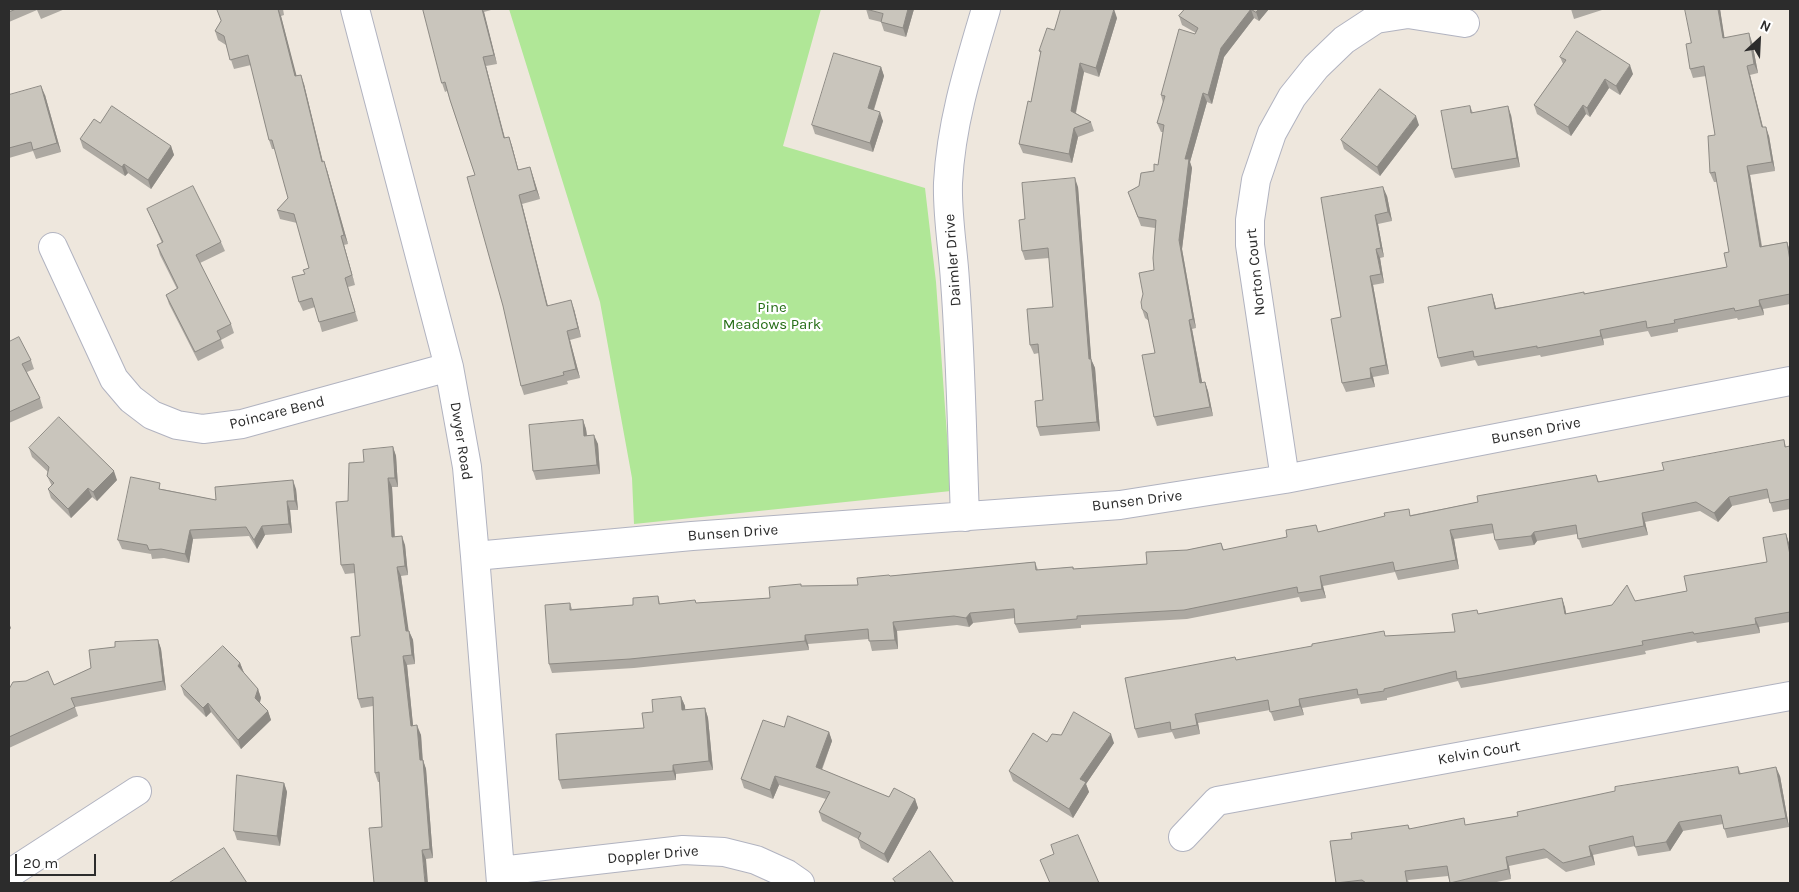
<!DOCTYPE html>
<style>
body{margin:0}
#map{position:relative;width:1799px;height:892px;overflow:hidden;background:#eee7dd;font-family:Karla,sans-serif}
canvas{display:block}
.frame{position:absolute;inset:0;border:10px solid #2c2c2c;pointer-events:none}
.north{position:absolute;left:1734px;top:15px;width:50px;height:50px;-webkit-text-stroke:4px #fff;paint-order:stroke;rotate:25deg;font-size:14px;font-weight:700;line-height:20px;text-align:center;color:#2c2c2c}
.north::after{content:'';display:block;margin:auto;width:18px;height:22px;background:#2c2c2c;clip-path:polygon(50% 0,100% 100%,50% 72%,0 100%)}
.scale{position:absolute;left:15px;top:854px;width:81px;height:22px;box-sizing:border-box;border:2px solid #2c2c2c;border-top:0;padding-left:6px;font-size:15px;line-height:18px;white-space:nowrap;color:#2c2c2c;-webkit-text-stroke:4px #fff;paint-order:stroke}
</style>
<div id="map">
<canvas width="1799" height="892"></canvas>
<div class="frame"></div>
<div class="north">N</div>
<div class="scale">20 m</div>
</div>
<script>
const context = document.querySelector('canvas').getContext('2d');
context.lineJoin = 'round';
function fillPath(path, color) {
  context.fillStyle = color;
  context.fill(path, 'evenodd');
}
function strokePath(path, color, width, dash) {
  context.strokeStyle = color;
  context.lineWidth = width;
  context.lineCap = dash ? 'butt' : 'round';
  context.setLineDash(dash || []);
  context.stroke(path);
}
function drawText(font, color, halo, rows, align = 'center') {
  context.font = font + ' Karla,sans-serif';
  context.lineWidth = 4.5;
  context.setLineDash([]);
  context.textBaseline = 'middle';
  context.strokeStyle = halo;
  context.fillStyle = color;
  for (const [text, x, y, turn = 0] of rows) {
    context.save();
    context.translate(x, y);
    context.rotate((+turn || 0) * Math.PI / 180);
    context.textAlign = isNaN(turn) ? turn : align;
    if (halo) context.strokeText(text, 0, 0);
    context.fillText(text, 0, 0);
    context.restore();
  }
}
const green = new Path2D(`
 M509,9H821L783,146L925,188L936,282L951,491L634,524L632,478L600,302Z`);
const street = new Path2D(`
 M355,9L449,367L467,467L475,556L501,883
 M53,247L114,379L131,399L152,415L177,425L203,429L242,424L449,367
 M1285,479L1250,245V220L1256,180L1272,133L1292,97L1316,67L1344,40L1376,19L1408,14L1465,23
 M965,517C962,438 961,359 955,281C953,248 947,216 948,183C951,123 969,66 986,9
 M475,556L692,536L1120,505L1285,479L1790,381
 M1183,837L1217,801L1790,696
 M500,871L683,850L724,852L756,860L787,874L800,883
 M9,874L137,791`);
const wall = new Path2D(`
 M9,9H65L41,19L37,10L9,22Z
 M217,9H283L284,15L281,16L296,76L304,84L323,162L327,170L348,244L344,245L355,285L348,287L358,321L322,332L315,307L303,311L299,302L305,274L309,268L297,223L280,219L277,210L288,198L275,149H272L269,140L251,65L234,69L226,45L218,40L215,31L221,21Z
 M423,9H490L491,10L484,12L497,64L486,66L505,138L509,137L512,146L518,170L530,167L540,199L522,204L548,306L574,309L581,337L570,340L580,378L567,381L568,384L524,395L521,386L475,175L447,91L445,92L442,83Z
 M866,9H914L906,37L884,31L881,22L869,19Z
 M1185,9H1269L1259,21L1254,18L1224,57L1212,104L1207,102L1190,162L1192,168L1182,249L1196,328L1192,329L1202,383L1205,382L1208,391L1213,416L1157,426L1154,417L1155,353L1149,321L1145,318L1142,309L1154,270L1155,228L1141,226L1128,192L1139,186L1154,171L1158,165L1163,132H1161L1157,123L1163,103L1161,95L1196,33L1182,25L1179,16Z
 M1571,9H1602V10L1574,19Z
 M1720,9L1724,37L1752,42L1758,73L1750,75L1763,127L1769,136L1775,171L1750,175L1762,246L1787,242L1790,251V304L1763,309L1764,315L1738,320L1737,318L1678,329V332L1651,337L1648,331L1603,339L1604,345L1541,357L1540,355L1478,366L1475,360L1441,367L1438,358L1492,294L1496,308L1584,294L1727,267L1729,252L1717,182H1714L1710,173L1715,135L1706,76L1693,78L1690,69L1691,43Z
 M1117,18L1099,77L1084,72L1076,113L1091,122L1094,131L1078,137L1072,163L1023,153L1019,144L1031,102L1041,54L1039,51L1054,30Z
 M1560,57L1633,74L1620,95L1609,88L1590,117L1586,114L1571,136L1537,114L1534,105L1563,64Z
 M881,67L884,76L874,110L883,121L873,152L815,134L812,125Z
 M9,95H45L61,152L36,159L33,151L9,158Z
 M1470,106L1473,113L1511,115L1520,167L1455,178L1452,169Z
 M100,123L171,146L174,155L151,189L128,173L125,176L83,148L80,139Z
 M1419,125L1380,176L1344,149L1341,140Z
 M1078,187L1091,359L1095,368L1100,431L1040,436L1037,427L1043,400L1039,353L1034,354L1030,345L1053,307L1049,258L1025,260L1022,251L1025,219Z
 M1387,196L1392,221L1378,224L1384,257L1380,258L1384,283L1373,285L1389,374L1373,377L1375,387L1346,392L1342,383L1341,317L1321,198Z
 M147,209L221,242L225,251L200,263L231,324L234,333L221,340L224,348L198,361L169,304L166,295L177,289L160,255L157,245L162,243L151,218Z
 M9,342L31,360L34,369L27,372L40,398L43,408L9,423Z
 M583,420L586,429L587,436L598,444L600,474L536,480L533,471Z
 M1784,440L1786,447L1790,446V509L1773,512L1769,498L1732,506L1718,522L1700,511L1645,522L1648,535L1582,548L1577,534L1537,541L1534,545L1499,550L1495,540L1494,533L1454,539L1459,569L1398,580L1395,572L1323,586L1326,598L1301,602L1299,597L1187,619L1081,625V628L1019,633L1015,624V618L973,623L969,627L957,625L897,631L898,649L872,651L869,639L808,644L809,650L634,668L552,673L549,664L570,603L572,609L633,605L658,596L660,604L695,600L696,603L770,598L801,586L858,585L890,576L1035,562L1038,570L1073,567L1074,569L1147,564L1187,550L1221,543L1224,550L1319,532L1411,515L1478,502L1596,475L1599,482L1664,470Z
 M393,447L396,456L398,487H392L395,537L405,545L408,575L401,576L408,631H409L413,640L415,664L407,665L413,726L421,735L423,760L426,769L433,858L426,859L382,827L380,782H378L375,773L373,706L361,708L358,699L360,636L355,573L345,574L341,565L348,501L364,462Z
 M29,448L117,480L97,501L92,497L71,518L51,498L48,489L52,486L47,476L48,472L32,457Z
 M162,489L216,500L296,489L298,510H290L292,533L265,535L257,549L249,536L193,539L189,563L164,558L152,559L151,554L122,549L118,540Z
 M1786,534L1790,547V622L1759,627L1760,633L1697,643L1696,641L1645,651L1646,654L1485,684L1461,688L1458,681L1387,698V700L1361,704L1359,698L1302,708L1304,715L1274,721L1270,710L1198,723L1200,734L1175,739L1172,732L1138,738L1135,729L1235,657L1236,660L1386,636L1455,632L1479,614L1562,598L1566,614L1687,591L1767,562Z
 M158,640L161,649L166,690L75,707L78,716L9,748V689L54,685L91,668L115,647Z
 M240,663L244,673L258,689L261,698L260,703L268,711L271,720L241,749L211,712L206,717L184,695L181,686Z
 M681,697L685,706V710L705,708L708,718L713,770L676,774V780L562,789L559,780L644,728L653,712Z
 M784,727L829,732L832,741L822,770L889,797L915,799L918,808L888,863L861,848L858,839L822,821L819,812L826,799L779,785L773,799L744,788L741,779Z
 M1047,742L1114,743L1086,784L1089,792L1073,818L1013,781L1009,771Z
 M1738,767L1741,774L1780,776L1789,827L1727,838L1723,824L1683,831L1670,851L1638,856L1635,846L1593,855L1595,865L1566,872L1547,858L1509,866L1511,879L1492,883H1450L1448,876L1408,880L1409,883H1336L1352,839L1408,825L1410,829L1466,825L1518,816Z
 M284,783L287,792L280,846L237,840L234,831Z`);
const shadedWall = new Path2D(`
 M278,9L281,16L299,85L295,76Z
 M482,9L484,12L497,64L494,55Z
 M908,9H914L906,37L903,28Z
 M1114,9L1117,18L1099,77L1096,68Z
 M1251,9L1254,18L1224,57L1212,104L1208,95L1221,48Z
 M1259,9H1269L1259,21L1256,12Z
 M1718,9H1720L1726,47L1723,38Z
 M1749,33L1752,42L1758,73L1754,64Z
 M483,57L486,66L507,147L504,138Z
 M1080,63L1084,72L1074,120L1071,111Z
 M1630,65L1633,74L1620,95L1616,86Z
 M1747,66L1750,75L1765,136L1762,127Z
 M881,67L884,76L871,118L868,108Z
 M301,75L304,84L325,171L322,162Z
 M1605,79L1609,88L1590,117L1587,108Z
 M41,86L45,95L61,152L57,143Z
 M1203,93L1207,102L1190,162L1192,168L1182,249L1196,328L1193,319L1179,240L1185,159Z
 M1583,105L1586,114L1571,136L1568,127Z
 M1508,106L1511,115L1520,167L1517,158Z
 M880,112L883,121L873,152L870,143Z
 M1416,116L1419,125L1380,176L1377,167Z
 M1766,127L1769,136L1775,171L1772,162Z
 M1074,128L1078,137L1072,163L1069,154Z
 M509,137L512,146L521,179L518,170Z
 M171,146L174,155L151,189L148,180Z
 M324,161L327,170L348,244L344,235Z
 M124,164L128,173L125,176L122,167Z
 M1747,166L1750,175L1763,256L1760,247Z
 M530,167L533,176L540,199L536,190Z
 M1075,178L1078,187L1092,368L1089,359Z
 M1383,187L1387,196L1392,221L1388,212Z
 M519,195L522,204L550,315L547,306Z
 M1375,215L1378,224L1384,257L1381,248Z
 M341,236L344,245L355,285L352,275Z
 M1787,242L1790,252V261Z
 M1376,249L1380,258L1384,283L1381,274Z
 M1370,276L1373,285L1389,374L1386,365Z
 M1492,294L1495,304L1498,318L1495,309Z
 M571,300L574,309L581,337L578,328Z
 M1759,300L1763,309L1764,315L1760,306Z
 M1189,320L1192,329L1204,392L1200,383Z
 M1600,330L1603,339L1604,345L1601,336Z
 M567,331L570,340L580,378L576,369Z
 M1091,359L1095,368L1100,431L1097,422Z
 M1370,368L1373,377L1375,387L1371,378Z
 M1205,382L1208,391L1213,416L1210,407Z
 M583,420L586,429L588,445L584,436Z
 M594,435L598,444L600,474L597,465Z
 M393,447L396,456L398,487L395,478Z
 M114,471L117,480L97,501L93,492Z
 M388,478L392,487L395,546L392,537Z
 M293,480L296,489L298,510L295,501Z
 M88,488L92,497L71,518L68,509Z
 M1729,497L1732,506L1718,522L1714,513Z
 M287,501L290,510L292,533L289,524Z
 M1642,513L1645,522L1648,535L1644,526Z
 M262,526L265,535L257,549L254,540Z
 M190,530L193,539L189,563L185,554Z
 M1450,530L1454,539L1459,569L1456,560Z
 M1534,532L1537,541L1534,545L1531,536Z
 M1786,534L1789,543L1790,555Z
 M402,536L405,545L408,575L405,566Z
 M397,567L401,576L410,640L406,631Z
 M1320,576L1323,586L1326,598L1322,589Z
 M1562,598L1565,607L1568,623L1565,614Z
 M970,613L973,623L969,627L966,618Z
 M1755,618L1759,627L1760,633L1756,624Z
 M893,622L897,631L898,649L895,640Z
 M9,623L11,628L9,631Z
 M409,631L413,640L415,664L412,655Z
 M805,635L808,644L809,650L805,641Z
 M158,640L161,649L166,690L163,681Z
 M403,656L407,665L414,735L411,726Z
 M240,663L244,673L238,666Z
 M258,689L261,698L258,707L255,698Z
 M681,697L685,706L686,720L682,710Z
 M1299,699L1302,708L1304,715L1300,706Z
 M208,703L211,712L206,717L203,708Z
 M705,708L708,718L713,770L709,761Z
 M268,711L271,720L241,749L238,740Z
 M1195,714L1198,723L1200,734L1197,725Z
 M417,725L421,735L423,769L420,760Z
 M829,732L832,741L819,776L816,767Z
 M1111,734L1114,743L1086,784L1089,792L1073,818L1069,809L1080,779Z
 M423,760L426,769L433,858L430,849Z
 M673,765L676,774V780L673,771Z
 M1776,767L1780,776L1789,827L1786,818Z
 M775,776L779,785L773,799L770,790Z
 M284,783L287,792L280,846L277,836Z
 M915,799L918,808L888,863L884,854Z
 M1679,822L1683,831L1670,851L1666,842Z
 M1589,846L1593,855L1595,865L1591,856Z
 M422,850L426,859L428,883H425Z
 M1506,857L1509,866L1511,879L1508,869Z`);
const building = new Path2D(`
 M9,9H16L9,12Z
 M217,9H278L295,76L301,75L322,162L324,161L344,235L341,236L352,275L345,278L355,312L319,322L312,298L299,302L292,277L305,274L303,270L309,268L294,214L277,210L288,198L272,140H269L248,55L230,60L224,36L215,31L221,21Z
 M423,9H482L494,55L483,57L504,138L509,137L518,170L530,167L536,190L519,195L547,306L571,300L578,328L567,331L576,369L563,372L564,375L521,386L503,306L467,177L475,175L450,100L445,82L442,83Z
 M866,9H908L903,28L881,22L883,14Z
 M1061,9H1114L1096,68L1080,63L1071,111L1091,122L1074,128L1069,154L1019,144L1028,101L1031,102L1041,51H1039L1047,28L1054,30Z
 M1185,9H1251L1221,48L1208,95L1203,93L1185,159H1189L1179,240L1193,319L1189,320L1200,383L1205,382L1210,407L1154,417L1142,355L1155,353L1147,313L1142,309L1141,302L1143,294L1139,273L1154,270L1153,258L1156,220L1138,217L1128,192L1139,186L1141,173L1154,171V164L1158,165L1164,125L1157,123L1165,96L1161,95L1179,29L1195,34L1198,28L1179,16Z
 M1251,9H1259L1256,12Z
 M1685,9H1718L1723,38L1749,33L1754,64L1747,66L1762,127H1766L1772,162L1747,166L1760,247L1787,242L1790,261V294L1759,300L1760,306L1735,311L1734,308L1674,320L1675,323L1647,328L1646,321L1600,330L1601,336L1537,348V346L1474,357L1473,351L1438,358L1428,307L1492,294L1495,309L1584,292V294L1727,267L1724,253L1729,252L1715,172L1710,173L1708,136L1715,135L1704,66L1690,69L1686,44L1691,43Z
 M1577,31L1630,65L1616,86L1605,79L1587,108L1583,105L1568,127L1534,105L1566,60L1560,57Z
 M834,53L881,67L868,108L880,112L870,143L812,125Z
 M41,86L57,143L33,150L31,142L9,148V95Z
 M1380,89L1416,116L1377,167L1341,140Z
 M112,106L171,146L148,180L124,164L122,167L80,139L94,119L100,123Z
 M1470,106L1471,113L1508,106L1517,158L1452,169L1441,111Z
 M1075,178L1089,359H1091L1097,422L1037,427L1035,401L1043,400L1038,344L1030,345L1027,309L1053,307L1048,248L1022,251L1019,220L1025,219L1022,183Z
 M193,186L221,242L196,255L231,324L217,331L221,339L195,352L166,295L178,288L157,245L163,242L147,209Z
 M1383,187L1388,212L1375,215L1381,248L1376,249L1381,274L1370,276L1386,365L1370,368L1371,378L1342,383L1331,319L1341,317L1321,198Z
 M19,337L31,360L22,364L40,398L9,412V342Z
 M59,417L114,471L93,492L88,488L68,509L48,489L54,483L47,476L49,467L29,448Z
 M583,420L584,436L594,435L597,465L533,471L529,425Z
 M1784,440L1785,447L1790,446V499L1770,503L1767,489L1729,497L1714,513L1696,502L1642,513L1644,526L1578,539L1576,525L1534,532L1531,536L1495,540L1492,524L1450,530L1456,560L1395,571L1393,562L1320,576L1322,589L1298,593L1297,587L1184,610L1077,616V619L1015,624L1014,609L970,613L966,618L954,616L893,622L895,640L869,641L868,629L805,635V641L630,659L549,664L545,605L570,603V610L633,605V598L658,596L659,604L695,600L696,603L770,598L769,587L801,584V586L858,585L857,578L889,575L890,576L1035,562L1036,570L1073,567V569L1147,564L1146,552L1187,550L1221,543L1223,550L1287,537L1286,530L1316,525L1318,532L1385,516L1384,513L1409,509L1410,516L1478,502L1477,496L1596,475L1598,482L1664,470L1662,463Z
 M393,447L395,478H388L392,537L402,536L405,566L397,567L406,631H409L412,655L403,656L411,726L417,725L420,760H423L430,849L422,850L425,883H374L369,828L382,827L379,772L375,773L373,697L358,699L351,637L360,636L354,564L341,565L336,502L348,501L349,463L364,462L363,450Z
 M131,477L160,483L159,489L216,500L215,487L293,480L295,501H287L289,524L262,526L254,540L246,527L190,530L185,554L161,549L149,550L147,545L118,540Z
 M1786,534L1790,555V612L1755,618L1756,624L1694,634L1693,632L1642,641L1643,645L1481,675L1457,679L1456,671L1384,689V691L1358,695L1357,689L1299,699L1300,706L1270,712L1268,700L1195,714L1197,725L1171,730L1170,722L1135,729L1125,678L1235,657L1236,660L1312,646V644L1384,631L1385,636L1455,632L1452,614L1477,610L1478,614L1562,598L1565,614L1612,605L1627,585L1635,601L1687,591L1684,576L1767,562L1763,538Z
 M158,640L163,681L71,698L75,707L9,737V689L13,682L26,681L48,671L54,685L91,668L89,650L115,647V642Z
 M223,646L240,663L238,666L258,689L255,698L268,711L238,740L208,703L203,708L181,686Z
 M681,697L682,710L705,708L709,761L673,765V771L559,780L556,734L644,728L642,713L653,712L652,700Z
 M1074,712L1111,734L1080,779L1086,782L1069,809L1009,771L1033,733L1047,742L1052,734L1061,735Z
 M788,716L829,732L816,767L889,797L894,788L915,799L884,854L858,839L861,833L819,812L830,792L775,776L770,790L741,779L763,720L784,727Z
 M1738,767L1739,774L1776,767L1786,818L1724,829L1721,815L1679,822L1666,842L1635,847L1633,836L1589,846L1591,856L1563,863L1544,849L1506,857L1508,869L1450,883L1447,866L1405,871L1407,883H1366L1362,880L1336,883L1330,841L1352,839L1351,833L1408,825L1409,829L1464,818L1465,825L1518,816L1517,812L1615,791V787Z
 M237,775L284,783L277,836L234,831Z
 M1078,835L1099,883H1050L1040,860L1054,854L1051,845Z
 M224,848L247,883H169Z
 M930,851L954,883H896L893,879Z`);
const streetNames = [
 ["Daimler Drive",953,260,-94],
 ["Norton Court",1256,272,-96],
 ["Poincare Bend",277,413,-14],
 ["Bunsen Drive",1536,431,-11],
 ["Dwyer Road",461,441,81],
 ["Bunsen Drive",1137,501,-7],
 ["Bunsen Drive",733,533,-4],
 ["Kelvin Court",1479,753,-10],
 ["Doppler Drive",653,855,-5]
];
const parkNames = [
 ["Pine",772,308],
 ["Meadows Park",772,325]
];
fillPath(green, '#b0e797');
strokePath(street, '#b1b3c0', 30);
strokePath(street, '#fff', 28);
fillPath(wall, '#ada9a2');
fillPath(shadedWall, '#8d8a84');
fillPath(building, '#c9c5bc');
strokePath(building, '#8d8a84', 1);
drawText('15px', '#2c2c2c', '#fff', streetNames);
drawText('15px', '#266e17', '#fff', parkNames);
</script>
